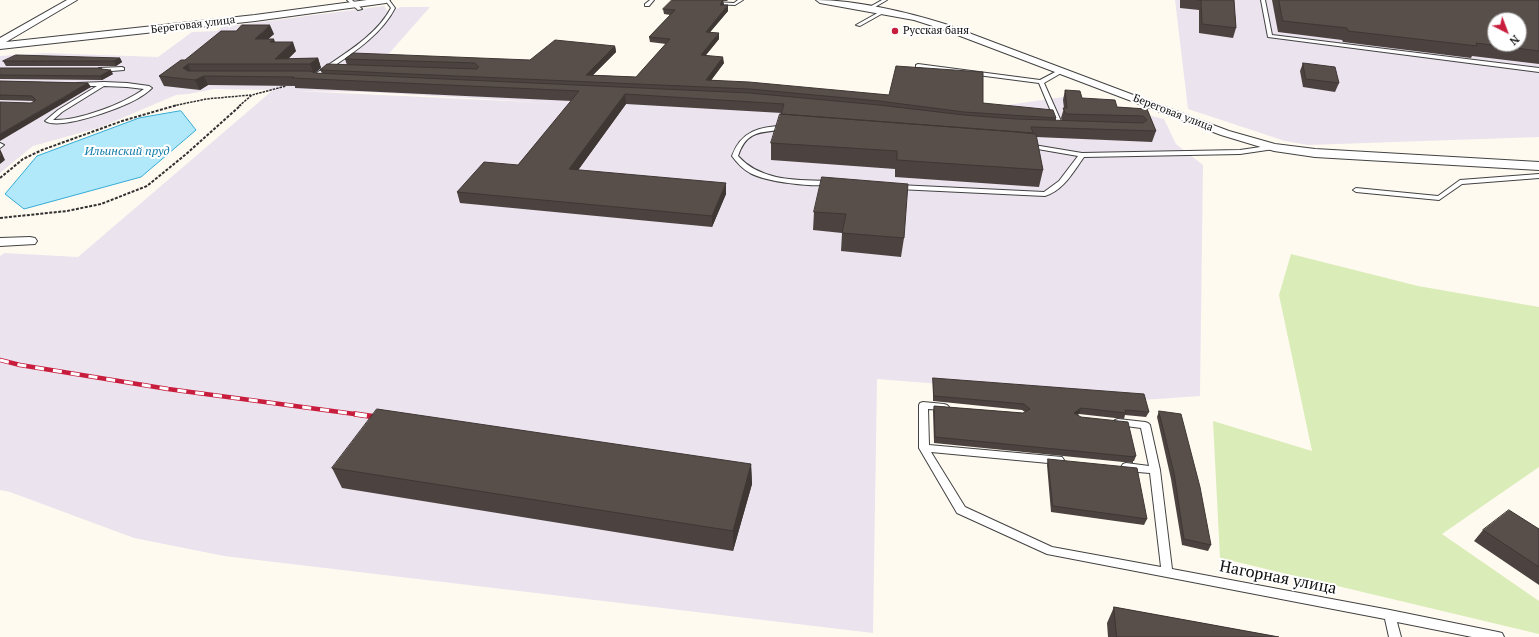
<!DOCTYPE html>
<meta charset="utf-8">
<style>
body{margin:0}
#map{position:relative;width:1539px;height:637px;overflow:hidden;background:#fffaf0;font-family:"PT Serif",serif}
canvas{display:block}
.north{position:absolute;left:1487px;top:12px;width:40px;height:40px;box-sizing:border-box;background:#fff;border:1px solid #9f9f9f;border-radius:50%;rotate:138deg;font-size:11px;font-weight:700;line-height:16px;text-align:center;color:#0f0f0f}
.north::after{content:'';display:block;margin:auto;width:14px;height:18px;background:#c81d3d;clip-path:polygon(50% 0,100% 100%,50% 72%,0 100%)}
</style>
<div id="map">
<canvas width="1539" height="637"></canvas>
<div class="north">N</div>
</div>
<script>
const context = document.querySelector('canvas').getContext('2d');
context.lineJoin = 'round';
function fillPath(path, color) {
  context.fillStyle = color;
  context.fill(path, 'evenodd');
}
function strokePath(path, color, width, dash) {
  context.strokeStyle = color;
  context.lineWidth = width;
  context.lineCap = dash ? 'butt' : 'round';
  context.setLineDash(dash || []);
  context.stroke(path);
}
function drawText(font, color, halo, rows, align = 'center') {
  context.font = font + ' "PT Serif",serif';
  context.lineWidth = 4;
  context.setLineDash([]);
  context.textBaseline = 'middle';
  context.strokeStyle = halo;
  context.fillStyle = color;
  for (const [text, x, y, turn = 0] of rows) {
    context.save();
    context.translate(x, y);
    context.rotate((+turn || 0) * Math.PI / 180);
    context.textAlign = isNaN(turn) ? turn : align;
    if (halo) context.strokeText(text, 0, 0);
    context.fillText(text, 0, 0);
    context.restore();
  }
}
const industrial = new Path2D(`
 M1175,0H1539V137L1308,145L1285,141L1188,109ZM1495,20H1519V44H1495Z
 M384,6L388,12L401,7H430L386,57L505,73L980,109L1070,96L1164,119L1176,144L1203,165L1200,396L1142,400L877,379L873,633L224,556L134,538L10,492L0,490V256L4,253L78,257L273,90L214,89L188,94L176,95L101,127L33,146L0,173V56L45,53L158,57L192,32L217,31L222,27ZM297,91L368,92L552,103H551Z`);
const green = new Path2D(`
 M1291,254L1418,286L1539,307V467L1442,534L1539,601V634L1220,558L1213,421L1312,451L1279,295Z`);
const water = new Path2D(`
 M181,111L196,130L141,177L24,209L5,194L37,156L139,118Z`);
const pathFar1 = new Path2D(`
 M173,106L206,99L251,95
 M239,106L252,95L286,86`);
const path = new Path2D(`
 M0,178L23,159L42,150L122,121L177,105
 M0,218L67,211L101,204L147,186L185,155L241,105`);
const lane = new Path2D(`
 M347,0H352L362,9L358,10Z
 M385,0H389L395,8C379,39 344,58 317,78H309V76L314,75C340,56 375,38 391,8Z
 M650,0H654L649,6H645V4Z
 M738,0H743L735,5L713,4L711,3L713,2L734,3Z
 M882,0H887L870,10L866,9Z
 M1261,0H1265L1272,35L1539,68V72L1268,37Z
 M881,11L885,12L860,26L856,25Z
 M918,64L1040,80L1059,70H1063V72L1044,83L1064,128L1061,130L1058,128L1039,83L916,67V65Z
 M122,67L124,68V70L99,72L96,70L99,68Z
 M104,82L127,83L149,86L152,88C148,92 142,96 137,99C121,108 60,131 45,121L58,110L97,86H79L76,84L77,83ZM104,86L127,87L144,89C123,104 79,121 53,120L62,112Z
 M785,126L787,127V129C764,133 747,128 738,156C761,182 799,180 831,181L833,182V184C814,188 767,182 750,173C743,169 737,163 732,156C741,131 760,126 785,126Z
 M0,143L4,145L0,148Z
 M1028,144L1082,153L1240,150L1274,145L1277,147L1274,149L1240,154L1084,157C1073,172 1064,190 1045,196L898,189L895,187L898,185L1044,192L1059,181L1078,156L1026,147L1025,146Z
 M1539,174V178L1462,184L1439,200L1356,192L1353,190L1356,188L1438,196L1460,180Z
 M923,402L944,404L947,405L949,407L947,409L944,410L928,409L929,445L1062,457L1064,460L1062,463L1059,464L931,452L965,507L1052,547L1161,567L1150,473L1126,471L1123,470L1121,467L1123,464L1126,463L1149,466L1141,428L1118,425L1115,424L1113,422L1115,420L1118,419L1145,422L1148,423L1150,425L1160,470L1172,569L1390,610L1498,632L1502,633L1504,637H1472L1397,622L1401,637H1389L1385,619L1047,554L957,513L919,448V405L920,403Z`);
const street = new Path2D(`
 M67,0H77L6,42L255,15L367,0H390L386,3L255,21L0,49V38Z
 M816,0C855,0 907,12 945,24L1229,131L1275,144L1315,149L1539,162V170L1315,157L1274,151L1221,135L939,28L914,20L820,3Z
 M30,237L35,238L37,241L35,244L0,246V238Z`);
const railFar1 = new Path2D(`
 M0,360L20,365L168,389L362,415`);
const rail = new Path2D(`
 M355,414L383,418`);
const wall = new Path2D(`
 M672,0H728L727,1H723L724,5L728,11L710,32L719,39L706,55L724,63L711,80L983,103L1056,118V121H1062L1061,118L1064,108L1063,100L1065,90L1082,98L1117,107L1147,109L1156,131L1152,142L1036,137L1043,170L1039,187L895,177V169L771,160V143L782,113L626,104L578,170L726,194L712,227L460,203L457,192L518,165L572,101L295,88V86L208,85L200,90L164,86L159,76L185,60L236,31L274,34L268,39L296,51L288,59L318,58L321,68L314,73H322L320,70L347,65L345,59L530,60L615,46L616,52L593,75L636,77L666,44L650,42L649,37L670,15L664,14L663,9Z
 M1180,0H1234L1236,28L1233,38L1199,33V10L1180,8Z
 M1272,0H1539V64L1472,56L1471,58L1343,42L1342,40L1278,32Z
 M120,58L122,62L116,66H6L3,61Z
 M1303,63L1339,83L1335,92L1303,87L1300,71Z
 M0,68L102,69L113,74L102,80L0,79Z
 M0,81L88,83L91,87L31,103L35,101L0,100Z
 M822,177L904,238L901,257L841,251L842,233L813,230L814,212Z
 M933,378L1149,412L1146,417L1125,415L1124,419L1079,414L1077,415L1136,456L1134,461H1133V463L934,443L933,411L934,406L1023,413L1025,412L1022,410L933,401Z
 M1159,411L1211,545L1208,551L1182,545L1171,479L1157,417Z
 M1048,459L1147,519L1144,525L1051,512L1047,465Z
 M751,464L752,484L733,551L342,488L332,468Z
 M1539,529V585L1474,541L1483,530Z
 M1114,607L1279,637H1108L1107,623Z`);
const shadedWall = new Path2D(`
 M723,0L724,6L720,5Z
 M728,5V11L706,37V32Z
 M270,25L274,34L258,48L255,39Z
 M719,33V39L701,61V55Z
 M274,39L277,48L270,42Z
 M293,42L296,51L283,64L275,59Z
 M615,46L616,52L587,81L586,75Z
 M723,57L724,63L707,86L706,80Z
 M120,58L122,62L116,66L114,61Z
 M318,58L321,68L314,74L310,64Z
 M188,64L192,74L183,68Z
 M111,70L113,74L102,80L100,76Z
 M204,76L208,85L200,90L195,80Z
 M88,83L91,87L0,141V134Z
 M625,94L626,104L571,180L569,169Z
 M0,149L5,160L0,164Z
 M726,183V194L712,227V216Z
 M1081,408L1079,414L1072,418L1074,413Z
 M751,464L752,484L733,551V531Z`);
const building = new Path2D(`
 M672,0H723L720,5H728L706,32L719,33L701,55L723,57L706,80L749,82L889,95L896,66L983,72V103L1053,110L1056,118L964,112L879,101L750,89L320,70L327,64L477,69L479,67L475,63L345,59L353,53L530,60L555,40L615,46L586,75L636,77L670,39L649,37L675,10L663,9Z
 M1197,0H1234L1236,28L1202,24L1201,0Z
 M1279,0H1539V51L1476,43L1477,46L1348,31L1347,28L1283,21ZM1495,20H1519V44H1495Z
 M242,25H270L255,39H274L270,42H293L275,59L318,58L310,64H188L183,68L188,71H310L315,73L750,93L879,105L964,115L1017,119L1143,123L1147,120L1143,116L1066,114L1063,108H1067L1065,90L1080,91L1082,98L1115,100L1117,107L1147,109L1156,131L1031,127L1033,133L781,114L784,104L625,94L569,169L726,183L712,216L457,192L484,162L518,165L579,91L292,78L294,77L204,76L195,80L159,76L181,60H185L221,31H236Z
 M16,55L120,58L114,61H3Z
 M1303,63L1335,67L1339,83L1306,79Z
 M0,68H102L101,69L111,70L100,76L0,75Z
 M0,81L88,83L0,134V102L31,103L36,100L32,96L0,95Z
 M780,114L1017,132L1036,134L1043,170L897,160V151L771,143Z
 M0,151L2,155L0,157Z
 M822,177L908,184L904,238L842,233L846,214L814,212Z
 M933,378L1144,394L1149,412L1125,410L1126,413L1081,408L1074,413L1081,417L1128,422L1136,456H1134L1135,457L935,437L934,406L1023,413L1030,409L1024,404L934,396Z
 M377,409L751,464L733,531L332,468Z
 M1159,411L1181,414L1200,487L1211,545L1184,539L1174,473Z
 M1048,459L1137,468L1147,519L1053,506Z
 M1509,510L1539,529V567L1483,530Z
 M1114,607L1279,637H1117Z`);
const markers = [
 [895,31,4,"#c81d3d"]
];
const farStreetnames = [
 ["Береговая улица",193,25,-7],
 ["Береговая улица",1173,113,21]
];
const farPoinames = [
 ["Русская баня",903,31]
];
const farWaternames = [
 ["Ильинский пруд",127,152]
];
const nearStreetnames = [
 ["Нагорная улица",1278,578,11]
];
fillPath(industrial, '#ebe3ee');
fillPath(green, '#daecb7');
fillPath(water, '#b1e9fa');
strokePath(water, '#34abd6', 1);
strokePath(lane, '#424242', 2);
strokePath(street, '#424242', 2);
strokePath(pathFar1, '#313131', 1.5, [2.5, 1]);
strokePath(path, '#313131', 2, [3, 1.5]);
fillPath(lane, '#fff');
fillPath(street, '#fff');
strokePath(railFar1, '#c81d3d', 4.5);
strokePath(rail, '#c81d3d', 5.5);
strokePath(railFar1, '#fff', 3, [9]);
strokePath(rail, '#fff', 4, [12]);
fillPath(wall, '#4c4340');
fillPath(shadedWall, '#3e3734');
fillPath(building, '#584e4a');
strokePath(building, '#3e3734', 1);
for (const [x, y, r, color] of markers) {
  const dot = new Path2D();
  dot.arc(x, y, r, 0, 2 * Math.PI);
  context.fillStyle = color;
  context.fill(dot);
  strokePath(dot, '#fff', 1.5);
}
drawText('11px', '#0f0f0f', '#fff', farStreetnames);
drawText('11px', '#0f0f0f', '#fff', farPoinames, 'left');
drawText('italic 12px', '#0f7ba9', '#fff', farWaternames);
drawText('16px', '#0f0f0f', '#fff', nearStreetnames);
</script>
